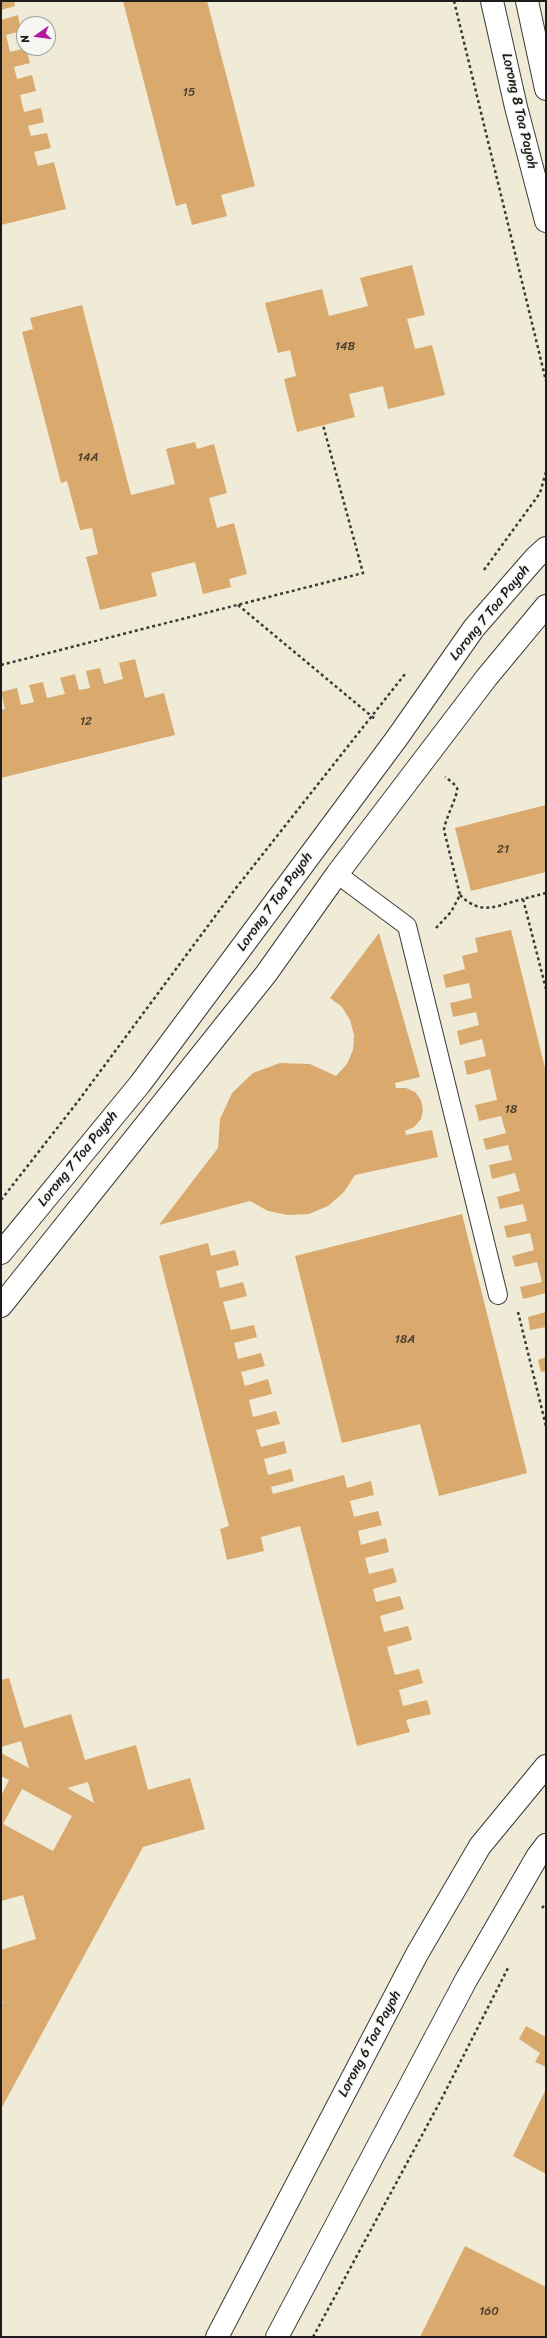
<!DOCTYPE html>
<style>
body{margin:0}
#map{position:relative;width:547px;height:2338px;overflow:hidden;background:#efebd7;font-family:Sriracha,sans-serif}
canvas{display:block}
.frame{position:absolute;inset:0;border:2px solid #1c1c1c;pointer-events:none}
.north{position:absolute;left:16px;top:16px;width:40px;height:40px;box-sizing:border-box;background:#f6f6f2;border:1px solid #9f9f9c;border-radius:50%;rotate:256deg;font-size:11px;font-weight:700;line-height:16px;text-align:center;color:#1c1c1c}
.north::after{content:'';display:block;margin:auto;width:14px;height:18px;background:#b5179e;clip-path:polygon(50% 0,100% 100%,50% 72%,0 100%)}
</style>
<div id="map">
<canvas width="547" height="2338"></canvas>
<div class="frame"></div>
<div class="north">N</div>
</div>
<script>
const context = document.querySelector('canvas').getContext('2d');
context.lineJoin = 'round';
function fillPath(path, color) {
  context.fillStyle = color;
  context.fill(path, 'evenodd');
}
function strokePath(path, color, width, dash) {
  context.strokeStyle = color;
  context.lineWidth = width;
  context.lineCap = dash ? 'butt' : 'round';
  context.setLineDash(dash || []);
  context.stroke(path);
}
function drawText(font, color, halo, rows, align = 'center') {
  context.font = font + ' Sriracha,sans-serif';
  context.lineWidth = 3;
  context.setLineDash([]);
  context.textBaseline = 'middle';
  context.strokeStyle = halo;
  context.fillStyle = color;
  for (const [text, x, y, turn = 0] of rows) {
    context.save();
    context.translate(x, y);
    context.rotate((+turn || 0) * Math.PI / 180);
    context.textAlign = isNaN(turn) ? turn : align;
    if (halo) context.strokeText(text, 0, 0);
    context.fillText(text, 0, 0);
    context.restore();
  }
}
const building = new Path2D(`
 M1,1H14L15,6L1,10Z
 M123,1H207L255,186L221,195L227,216L192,225L186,203L176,206Z
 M18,15L21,31L6,35L10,52L26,48L30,63L14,67L17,79L32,75L36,91L20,95L24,112L41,108L44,122L28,126L31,136L47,133L51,148L34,152L38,166L54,162L66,209L1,225V20Z
 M412,265L425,315L407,319L415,349L432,345L445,395L388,409L383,386L349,394L355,417L297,432L284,379L296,376L290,350L278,353L265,303L322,289L329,316L368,306L360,278Z
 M82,305L131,495L175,484L166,449L195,442L197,449L214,444L227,493L209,498L217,528L234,523L247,574L229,579L231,587L203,594L195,562L151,573L157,596L100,610L86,557L98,554L92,528L80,530L67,481L61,483L22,332L33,329L30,318Z
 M135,659L145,698L164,693L175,735L1,778V710L5,709L1,692L17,688L21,705L34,702L29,685L43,682L47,698L65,694L60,678L75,674L79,690L90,688L86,671L100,668L104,684L123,679L119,663Z
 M546,805V872L471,891L455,828Z
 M511,930L546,1072V1293L523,1299L520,1287L542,1282L537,1262L515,1267L512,1256L534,1250L530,1233L507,1238L504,1226L527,1221L523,1204L500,1209L497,1197L520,1191L515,1173L492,1179L489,1165L512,1160L508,1145L486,1150L483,1139L506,1133L501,1116L479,1121L475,1105L497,1100L490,1069L467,1075L464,1061L486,1056L482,1039L460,1045L457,1031L479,1025L476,1012L453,1017L450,1003L472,998L469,983L446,988L443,975L465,969L462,956L478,952L475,938Z
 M379,933L420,1077L395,1083L396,1088H406L415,1092L421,1100L423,1110L421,1119L414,1127L405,1131L406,1135L432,1130L438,1157L355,1175L344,1192L328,1206L309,1214L288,1215L268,1211L250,1201L159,1225L218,1148L220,1119L232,1093L253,1073L280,1063L310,1064L336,1076L347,1064L353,1050L354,1035L350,1020L342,1007L330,998Z
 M462,1214L527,1473L439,1496L420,1424L342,1443L295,1256Z
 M208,1243L211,1256L235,1250L239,1265L216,1271L220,1288L243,1282L247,1296L223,1302L231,1330L254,1325L257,1337L234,1343L238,1359L261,1353L265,1366L241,1372L245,1386L268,1379L272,1394L249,1400L253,1417L276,1411L280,1424L256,1430L261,1447L284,1441L287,1453L264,1459L268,1475L291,1469L294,1481L271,1487L273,1494L344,1475L347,1488L371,1481L374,1495L350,1501L354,1517L378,1511L382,1525L358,1531L361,1545L386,1538L389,1552L365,1558L369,1574L393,1568L397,1582L373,1589L376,1602L400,1596L404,1609L380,1616L384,1632L408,1626L412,1640L387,1647L395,1675L419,1669L423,1683L399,1690L403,1706L427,1700L431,1714L406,1720L410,1732L357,1746L300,1526L261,1537L264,1551L227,1560L220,1529L229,1526L159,1256Z
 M546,1312V1327L530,1330L528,1317Z
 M546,1357V1371L541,1372L538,1360Z
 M9,1678L24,1728L71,1714L85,1760L136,1745L148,1790L190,1778L205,1829L143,1847L1,2109V2004H3L1,1997V1950L36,1939L23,1895L1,1901V1796L9,1780L1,1776V1753L29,1768L21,1741L1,1747V1680ZM88,1782L94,1803L67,1788ZM22,1789L72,1816L53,1851L3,1824Z
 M526,2026L546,2037V2067L535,2062L540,2053L519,2039Z
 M546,2089V2174L513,2156Z
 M465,2246L546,2287V2337H420Z`);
const path = new Path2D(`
 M454,1L546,381
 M484,570L540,493L546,472
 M238,605L375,719
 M1,665L363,573L323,425
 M546,893L523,899L546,989
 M460,895C482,917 497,905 523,899
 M436,928L451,912L460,895L444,830C445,819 459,793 457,788C455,784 449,780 445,777
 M1,1200L79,1100L236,888L405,674
 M518,1312L546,1426
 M542,1908L546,1903
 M313,2337L441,2100L509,1966`);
const lane = new Path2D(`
 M337,874L407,926L498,1295`);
const street = new Path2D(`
 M492,1L516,107L546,221
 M527,1L546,89
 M1,1253L140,1084L397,738L474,628L535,558L546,548
 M1,1306L266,974L337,874L487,677L546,606`);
const secondary = new Path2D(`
 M217,2337L417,1954L480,1846L546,1766
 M277,2337L466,1980L537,1857L546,1845`);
const numberNames = [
 ["15",189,93],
 ["14B",345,347],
 ["14A",88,458],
 ["12",86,722],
 ["21",503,850],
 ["18",511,1110],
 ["18A",405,1340],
 ["160",489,2312]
];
const streetNames = [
 ["Lorong 8 Toa Payoh",519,111,77],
 ["Lorong 7 Toa Payoh",490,613,-51],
 ["Lorong 7 Toa Payoh",275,902,-54],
 ["Lorong 7 Toa Payoh",78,1159,-51],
 ["Lorong 6 Toa Payoh",370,2044,-62]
];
fillPath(building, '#daa96e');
strokePath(lane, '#3c3b38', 20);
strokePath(street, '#3c3b38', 24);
strokePath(secondary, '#3c3b38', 24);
strokePath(path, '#3c3b38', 2.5, [3, 3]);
strokePath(lane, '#fff', 18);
strokePath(street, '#fff', 22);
strokePath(secondary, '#fff', 22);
drawText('12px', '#4c3f30', null, numberNames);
drawText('14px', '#1c1c1c', '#f6f6f2', streetNames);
</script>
